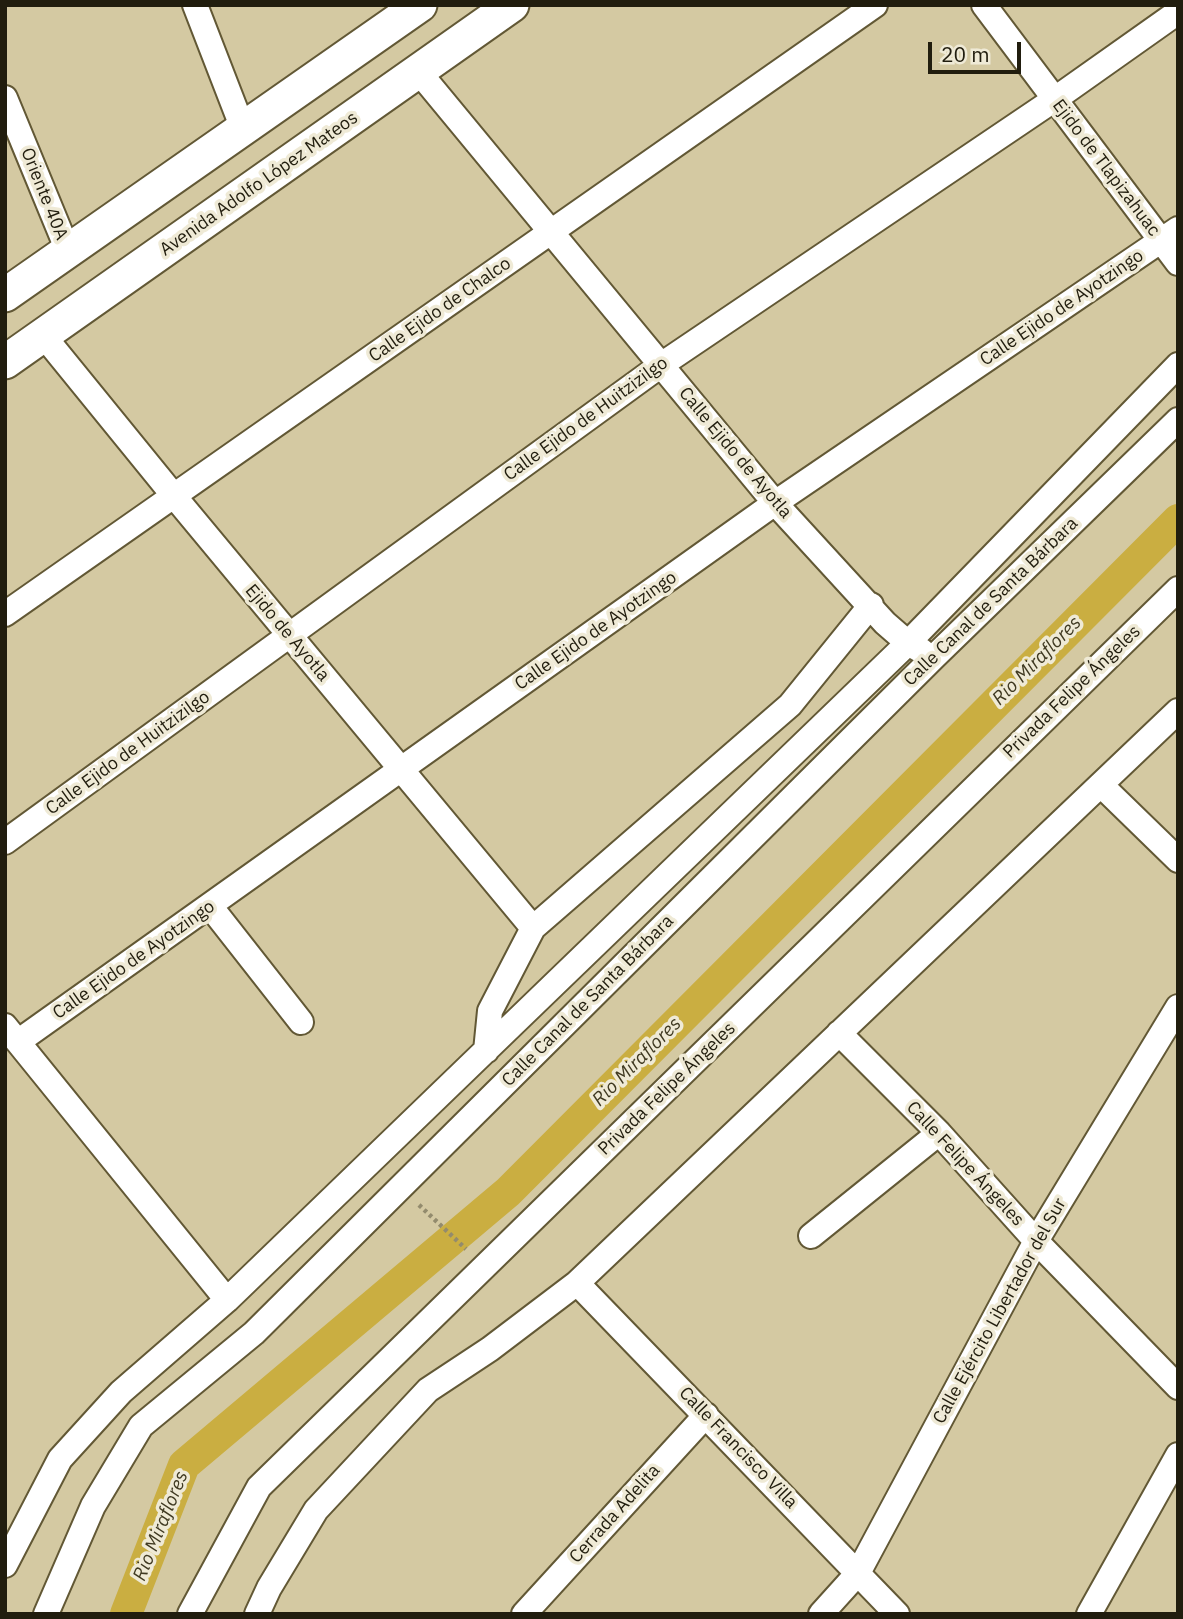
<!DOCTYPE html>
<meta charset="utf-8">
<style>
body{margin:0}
#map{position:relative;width:1183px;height:1619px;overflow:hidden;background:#d4c9a2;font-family:"IBM Plex Sans",sans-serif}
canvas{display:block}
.frame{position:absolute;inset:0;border:7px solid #211d0e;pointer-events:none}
.scale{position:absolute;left:928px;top:42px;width:93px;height:32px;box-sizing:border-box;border:4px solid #211d0e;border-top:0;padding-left:9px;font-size:21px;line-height:24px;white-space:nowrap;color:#211d0e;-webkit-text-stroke:5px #efead6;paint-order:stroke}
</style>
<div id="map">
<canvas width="1183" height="1619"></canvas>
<div class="frame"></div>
<div class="scale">20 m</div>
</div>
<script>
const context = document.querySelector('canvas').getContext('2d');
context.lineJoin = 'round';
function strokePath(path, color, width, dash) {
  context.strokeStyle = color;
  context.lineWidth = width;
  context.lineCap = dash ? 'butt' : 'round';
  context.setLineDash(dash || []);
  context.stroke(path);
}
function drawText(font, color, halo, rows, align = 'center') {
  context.font = font + ' "IBM Plex Sans",sans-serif';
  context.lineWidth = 7;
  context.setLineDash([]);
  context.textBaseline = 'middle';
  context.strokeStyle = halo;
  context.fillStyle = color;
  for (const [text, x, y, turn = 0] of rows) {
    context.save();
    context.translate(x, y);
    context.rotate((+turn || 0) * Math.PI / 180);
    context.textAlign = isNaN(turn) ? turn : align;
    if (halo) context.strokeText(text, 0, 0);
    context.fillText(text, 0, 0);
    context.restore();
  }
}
const canal = new Path2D(`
 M126,1614L184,1465L508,1192L1178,520`);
const path = new Path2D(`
 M419,1205L466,1249`);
const minor = new Path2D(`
 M195,5L243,129
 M984,5L1178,263
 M418,71L775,503L885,623L908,643L922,651
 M5,98L68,251
 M43,335L174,496L533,928
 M5,614L875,5
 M1101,785L1178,860
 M5,842L661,365L1055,99L1178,12
 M210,906L301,1022
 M5,1026L227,1300
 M839,1033L939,1133L1036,1241L1178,1387
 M19,1041L775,503L1178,229
 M486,1051L490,1011L533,928L790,705L871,605
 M811,1236L939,1133
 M577,1283L897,1614
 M5,1565L60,1459L121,1392L227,1300L908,643L1178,365
 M46,1614L93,1506L141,1426L254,1333L934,657L1178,420
 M190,1614L259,1487L1178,589
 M257,1614L269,1588L316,1510L428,1390L490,1349L577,1283L1178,711
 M524,1614L706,1415
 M821,1614L858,1573L1036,1241L1178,1007
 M1089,1614L1178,1455`);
const secondary = new Path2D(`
 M5,295L420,5
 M5,362L512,5`);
const streetNames = [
 ["Ejido de Tlapizahuac",1106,168,53],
 ["Avenida Adolfo López Mateos",259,184,-35],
 ["Oriente 40A",44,194,68],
 ["Calle Ejido de Ayotzingo",1062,308,-34],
 ["Calle Ejido de Chalco",440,310,-35],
 ["Calle Ejido de Huitzizilgo",586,419,-36],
 ["Calle Ejido de Ayotla",735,453,50],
 ["Calle Canal de Santa Bárbara",991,602,-44],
 ["Calle Ejido de Ayotzingo",596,631,-35],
 ["Ejido de Ayotla",287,633,50],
 ["Privada Felipe Ángeles",1072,692,-44],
 ["Calle Ejido de Huitzizilgo",128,753,-36],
 ["Calle Ejido de Ayotzingo",134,960,-35],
 ["Calle Canal de Santa Bárbara",588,1001,-45],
 ["Privada Felipe Ángeles",667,1089,-44],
 ["Calle Felipe Ángeles",965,1164,47],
 ["Calle Ejército Libertador del Sur",1000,1311,-61],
 ["Calle Francisco Villa",738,1448,46],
 ["Cerrada Adelita",615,1514,-48]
];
const waterNames = [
 ["Rio Miraflores",1037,661,-45],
 ["Rio Miraflores",637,1062,-45],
 ["Rio Miraflores",161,1526,-68]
];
strokePath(canal, '#caae41', 32);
strokePath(minor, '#625835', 28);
strokePath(secondary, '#625835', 37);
strokePath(path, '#938b6d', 4.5, [3.5, 3.5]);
strokePath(minor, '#fff', 24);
strokePath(secondary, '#fff', 33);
drawText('18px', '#211d0e', '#efead6', streetNames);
drawText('italic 19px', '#403a22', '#efead6', waterNames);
</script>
